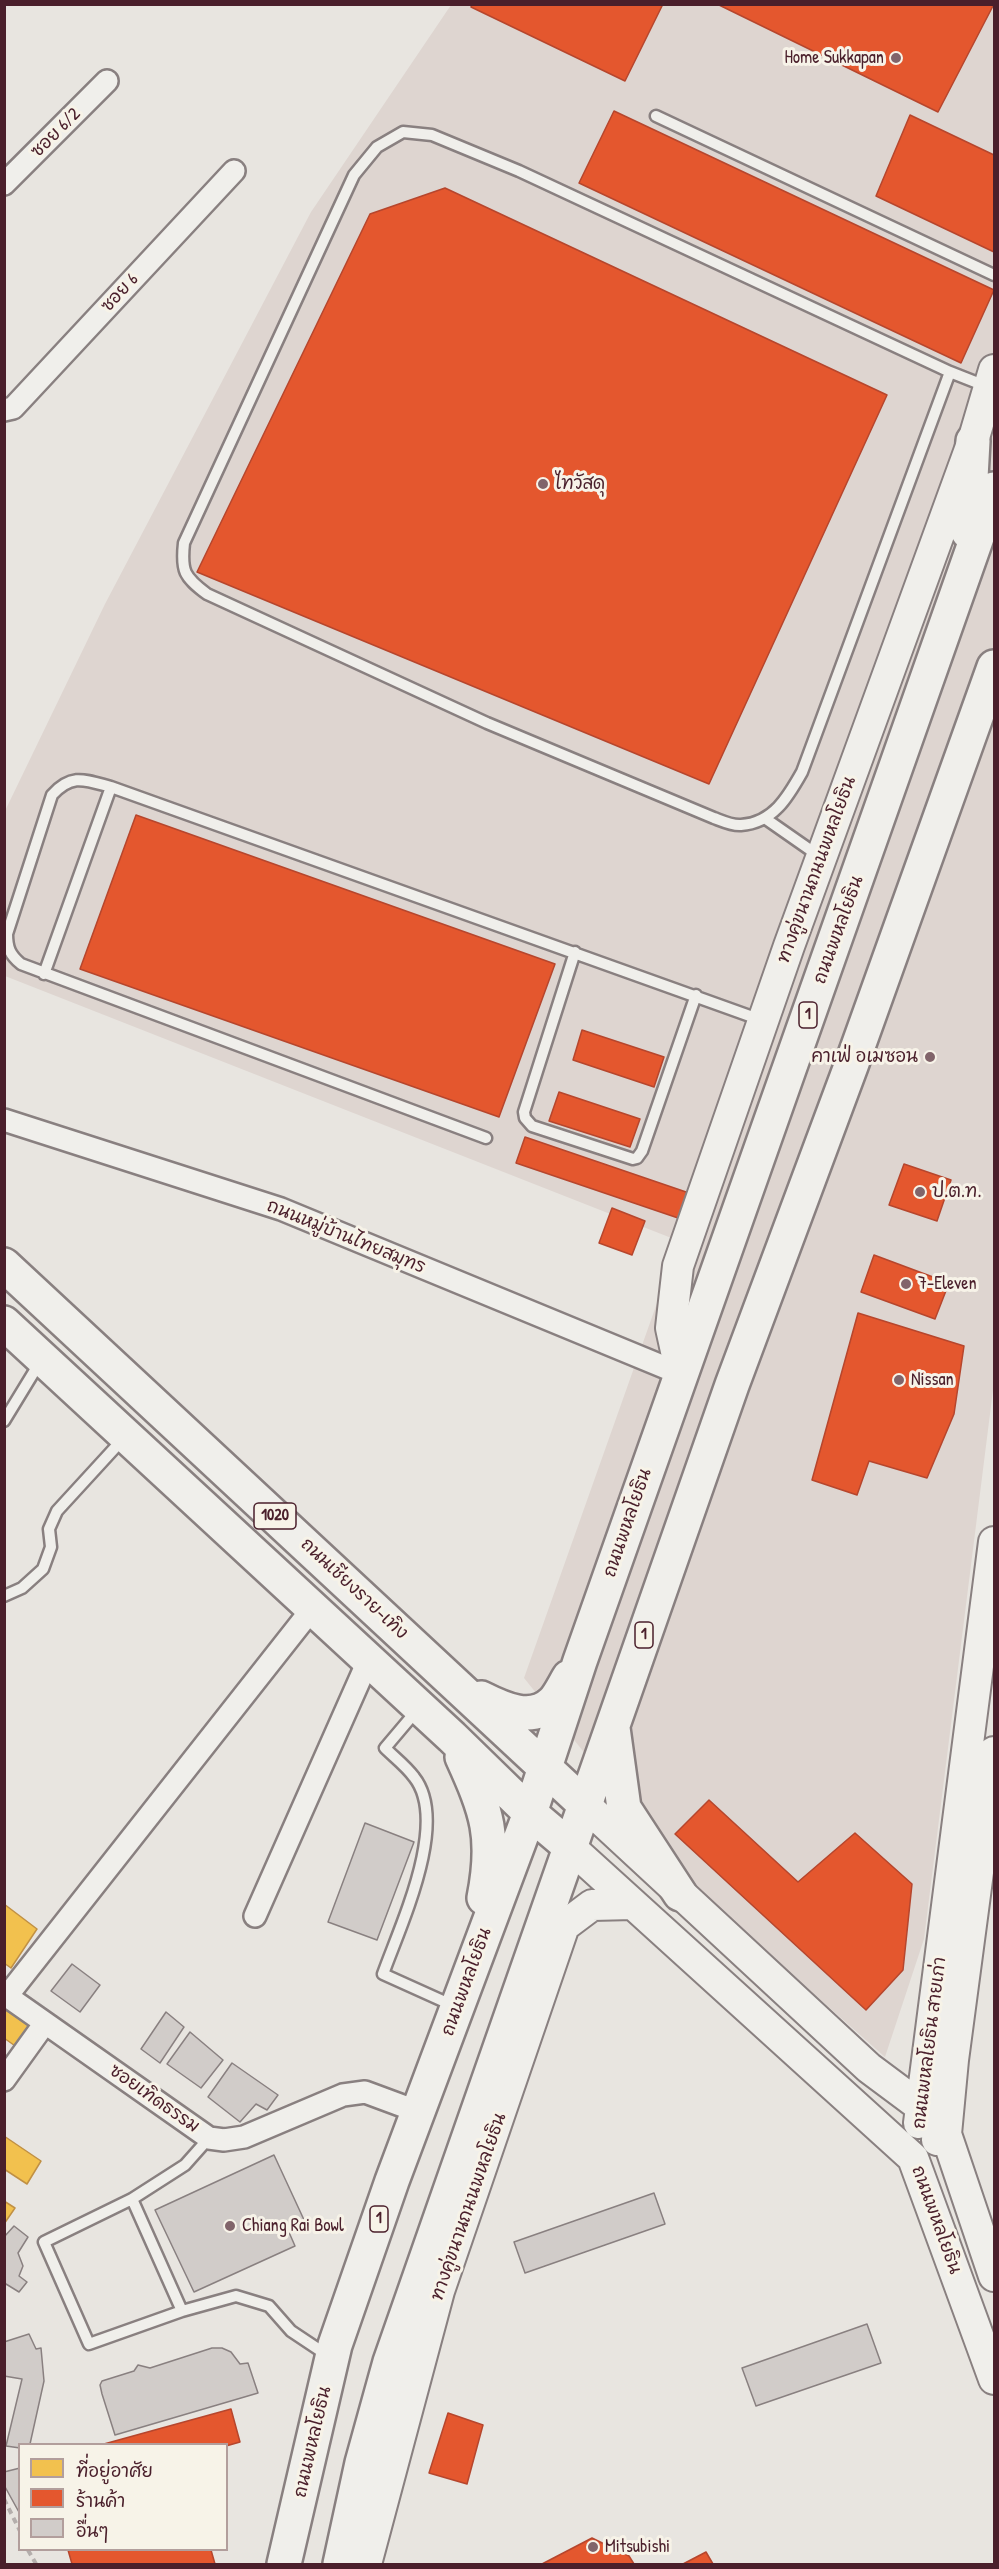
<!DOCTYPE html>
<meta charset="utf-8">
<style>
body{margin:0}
#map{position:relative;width:999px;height:2569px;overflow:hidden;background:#e8e5e0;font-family:"Patrick Hand","Playpen Sans Thai",sans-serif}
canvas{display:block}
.frame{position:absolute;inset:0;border:6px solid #4a1f2b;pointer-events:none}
.legend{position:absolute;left:18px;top:2443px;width:210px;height:108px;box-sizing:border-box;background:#f7f3e8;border:2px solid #b29e9c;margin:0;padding:8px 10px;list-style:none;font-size:18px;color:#4a1f2b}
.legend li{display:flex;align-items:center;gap:12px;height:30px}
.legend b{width:30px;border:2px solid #b29e9c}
</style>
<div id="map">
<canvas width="999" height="2569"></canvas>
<div class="frame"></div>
<ul class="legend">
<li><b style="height:16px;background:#f2c14e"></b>ที่อยู่อาศัย</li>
<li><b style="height:16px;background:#e4572e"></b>ร้านค้า</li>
<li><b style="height:16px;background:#d1ccc9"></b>อื่นๆ</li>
</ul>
</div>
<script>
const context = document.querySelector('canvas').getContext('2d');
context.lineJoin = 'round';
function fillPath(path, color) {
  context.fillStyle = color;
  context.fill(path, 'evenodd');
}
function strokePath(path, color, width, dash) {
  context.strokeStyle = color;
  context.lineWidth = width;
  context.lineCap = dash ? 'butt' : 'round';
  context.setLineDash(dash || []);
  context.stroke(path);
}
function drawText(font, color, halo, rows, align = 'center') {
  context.font = font + ' "Patrick Hand","Playpen Sans Thai",sans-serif';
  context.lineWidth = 6;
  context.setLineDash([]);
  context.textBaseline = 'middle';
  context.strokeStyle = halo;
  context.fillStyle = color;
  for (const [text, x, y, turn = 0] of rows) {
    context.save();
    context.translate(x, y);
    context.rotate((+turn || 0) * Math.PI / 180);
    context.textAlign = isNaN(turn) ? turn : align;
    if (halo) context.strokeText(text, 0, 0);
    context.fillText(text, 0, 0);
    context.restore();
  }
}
const built = new Path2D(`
 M451,5H994V1382L924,1939L885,2057L692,1886L524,1678L679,1241L5,976L4,813L105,604L311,212Z`);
const homes = new Path2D(`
 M4,1904L37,1929L11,1968L4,1963Z
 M4,2009L31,2027L18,2048L4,2038Z
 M4,2136L41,2161L27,2184L4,2169Z
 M4,2201L15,2208L4,2224Z`);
const shops = new Path2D(`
 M472,4H663L625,81L471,7Z
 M717,4H994L938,112Z
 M614,111L994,290L961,363L579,183Z
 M910,115L994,155V252L876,196Z
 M445,188L887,395L709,784L197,572L370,214Z
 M136,815L555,964L499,1117L80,969Z
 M582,1030L664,1057L654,1087L573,1060Z
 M559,1092L640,1119L630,1147L549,1121Z
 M525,1137L689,1193L681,1219L516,1163Z
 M904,1164L951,1180L937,1221L889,1205Z
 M612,1208L645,1221L632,1255L599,1243Z
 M874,1255L949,1283L935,1319L861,1292Z
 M858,1313L964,1346L954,1414L927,1478L869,1461L857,1495L812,1480Z
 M709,1800L798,1882L855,1833L912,1884L903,1970L866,2010L675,1834Z
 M231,2409L240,2442L226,2446L104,2444Z
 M448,2413L483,2425L467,2484L429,2473Z
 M592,2538L629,2556L634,2564H542Z
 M68,2550H211L215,2564H72Z
 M706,2552L713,2564H683Z`);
const building = new Path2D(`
 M365,1823L414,1842L377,1940L328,1922Z
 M72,1964L100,1985L80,2012L51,1991Z
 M166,2012L184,2027L160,2063L141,2049Z
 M190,2032L223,2060L201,2088L167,2064Z
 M232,2063L278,2095L267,2110L256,2104L240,2122L208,2097Z
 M274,2155L305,2222L288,2230L295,2246L194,2292L155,2210Z
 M654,2193L665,2224L525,2273L514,2242Z
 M14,2226L28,2237L18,2253L23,2266L19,2276L27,2282L19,2292L6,2284L4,2286V2237Z
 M867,2324L881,2363L756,2406L742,2368Z
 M29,2334L36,2349L41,2348L44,2381L30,2444H20V2448L6,2446L22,2379L4,2376V2342Z
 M212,2348H222L231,2352L240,2364L248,2363L258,2393L115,2435L102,2394L100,2385L102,2381L134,2371L138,2365L150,2368Z
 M20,2468V2514L4,2485V2472Z`);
const path = new Path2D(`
 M4,2499L20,2531
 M28,2550L36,2564`);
const lane = new Path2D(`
 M656,116L994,275
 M950,372L802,772C788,797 773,823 741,825C733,826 722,821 714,818L487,723L207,594C184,577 181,571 184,543L354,175L377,147L403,132L432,135L519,171L950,372L988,387
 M766,819L819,856
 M575,952L524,1112L525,1118L532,1126L633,1159L637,1158L642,1151L696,995
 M44,974L111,787
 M486,1138L21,964C10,955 7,948 7,934L52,795C72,773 85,780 111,787L761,1020
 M4,1421L40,1362
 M4,1596L22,1588L43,1569L51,1547L49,1529L57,1511L123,1439
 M418,1709L385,1748C394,1757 406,1766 414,1777C450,1822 400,1926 383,1974L454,2006
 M209,2138L185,2165L132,2199L44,2242L89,2344L182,2311L236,2296L269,2306L291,2331L327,2355
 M132,2199L182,2311`);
const street = new Path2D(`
 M4,184L107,81
 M4,410L13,408L234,171
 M4,1120L281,1209L681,1374
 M255,1916L368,1661
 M4,1994L209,2138L224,2140L244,2137L343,2095L365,2092L419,2112
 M7,1996L312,1609
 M4,2080L45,2023`);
const secondary = new Path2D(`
 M681,1374L671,1328L678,1266L789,946L973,441L994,370
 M584,1804L869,2068L920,2106L946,2134L994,2276
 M569,1846L913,2158L994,2379
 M919,2123L994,1542
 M937,2140L946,2134L953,2060L994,1752
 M366,2564L439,2291L564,1926L592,1905L633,1904`);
const primary = new Path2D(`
 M968,532L973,441
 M4,1265L584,1804
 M4,1323L452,1737L530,1813L569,1846
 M481,1698C503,1709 532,1723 553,1702C559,1696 564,1685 569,1677
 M613,1728L624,1808L680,1894
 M462,1757C487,1812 496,1837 484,1898
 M284,2564L335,2345L392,2181L530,1813L580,1661L994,489
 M340,2564L362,2463L390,2362L732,1385L851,1066L994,667`);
const markers = [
 [896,58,6,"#81646a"],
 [543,484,6,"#81646a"],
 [930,1057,6,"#81646a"],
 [920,1192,6,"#81646a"],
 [906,1284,6,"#81646a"],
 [899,1380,6,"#81646a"],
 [230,2226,6,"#81646a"],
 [593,2547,6,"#81646a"]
];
const shields = [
 [808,1015,18],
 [275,1516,42],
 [644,1635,18],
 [379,2219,18]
];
const shieldNames = [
 ["1",808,1015],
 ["1020",275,1516],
 ["1",644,1635],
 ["1",379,2219]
];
const poiNames = [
 ["Home Sukkapan",884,58,"right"],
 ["ไทวัสดุ",555,484],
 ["คาเฟ่ อเมซอน",918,1057,"right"],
 ["ป.ต.ท.",932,1192],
 ["7-Eleven",918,1284],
 ["Nissan",911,1380],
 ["Chiang Rai Bowl",242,2226],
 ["Mitsubishi",605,2547]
];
const streetNames = [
 ["ซอย 6/2",56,133,-45],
 ["ซอย 6",120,293,-47],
 ["ทางคู่ขนานถนนพหลโยธิน",817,870,-70],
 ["ถนนพหลโยธิน",839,930,-70],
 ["ถนนหมู่บ้านไทยสมุทร",346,1237,22],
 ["ถนนพหลโยธิน",628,1523,-71],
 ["ถนนเชียงราย-เทิง",354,1589,43],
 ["ถนนพหลโยธิน",467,1982,-70],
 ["ถนนพหลโยธิน สายเก่า",930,2043,-83],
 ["ซอยเทิดธรรม",154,2099,35],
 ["ทางคู่ขนานถนนพหลโยธิน",469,2207,-71],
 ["ถนนพหลโยธิน",936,2220,70],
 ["ถนนพหลโยธิน",313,2442,-77]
];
fillPath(built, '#ded5d0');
fillPath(homes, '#f2c14e');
strokePath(homes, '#c09044', 1.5);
fillPath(shops, '#e4572e');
strokePath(shops, '#b6462d', 1.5);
fillPath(building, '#d1ccc9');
strokePath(building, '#898080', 1.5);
strokePath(lane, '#898080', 15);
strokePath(street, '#898080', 26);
strokePath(secondary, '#898080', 34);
strokePath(primary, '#898080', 38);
strokePath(path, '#b4aeac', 4, [6, 4.5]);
strokePath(lane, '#f0efeb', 10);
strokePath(street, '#f0efeb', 21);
strokePath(secondary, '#f0efeb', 30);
strokePath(primary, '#f0efeb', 33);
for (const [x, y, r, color] of markers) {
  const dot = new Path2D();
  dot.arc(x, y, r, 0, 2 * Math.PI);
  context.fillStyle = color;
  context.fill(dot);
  strokePath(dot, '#f7f3e8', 2);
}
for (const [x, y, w] of shields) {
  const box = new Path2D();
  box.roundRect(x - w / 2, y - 13, w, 26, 4.5);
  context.fillStyle = '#f7f3e8';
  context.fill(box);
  strokePath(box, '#4a1f2b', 1.5);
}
drawText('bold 16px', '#4a1f2b', null, shieldNames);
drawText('18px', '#4a1f2b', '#f7f3e8', poiNames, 'left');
drawText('18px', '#4a1f2b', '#f7f3e8', streetNames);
</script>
